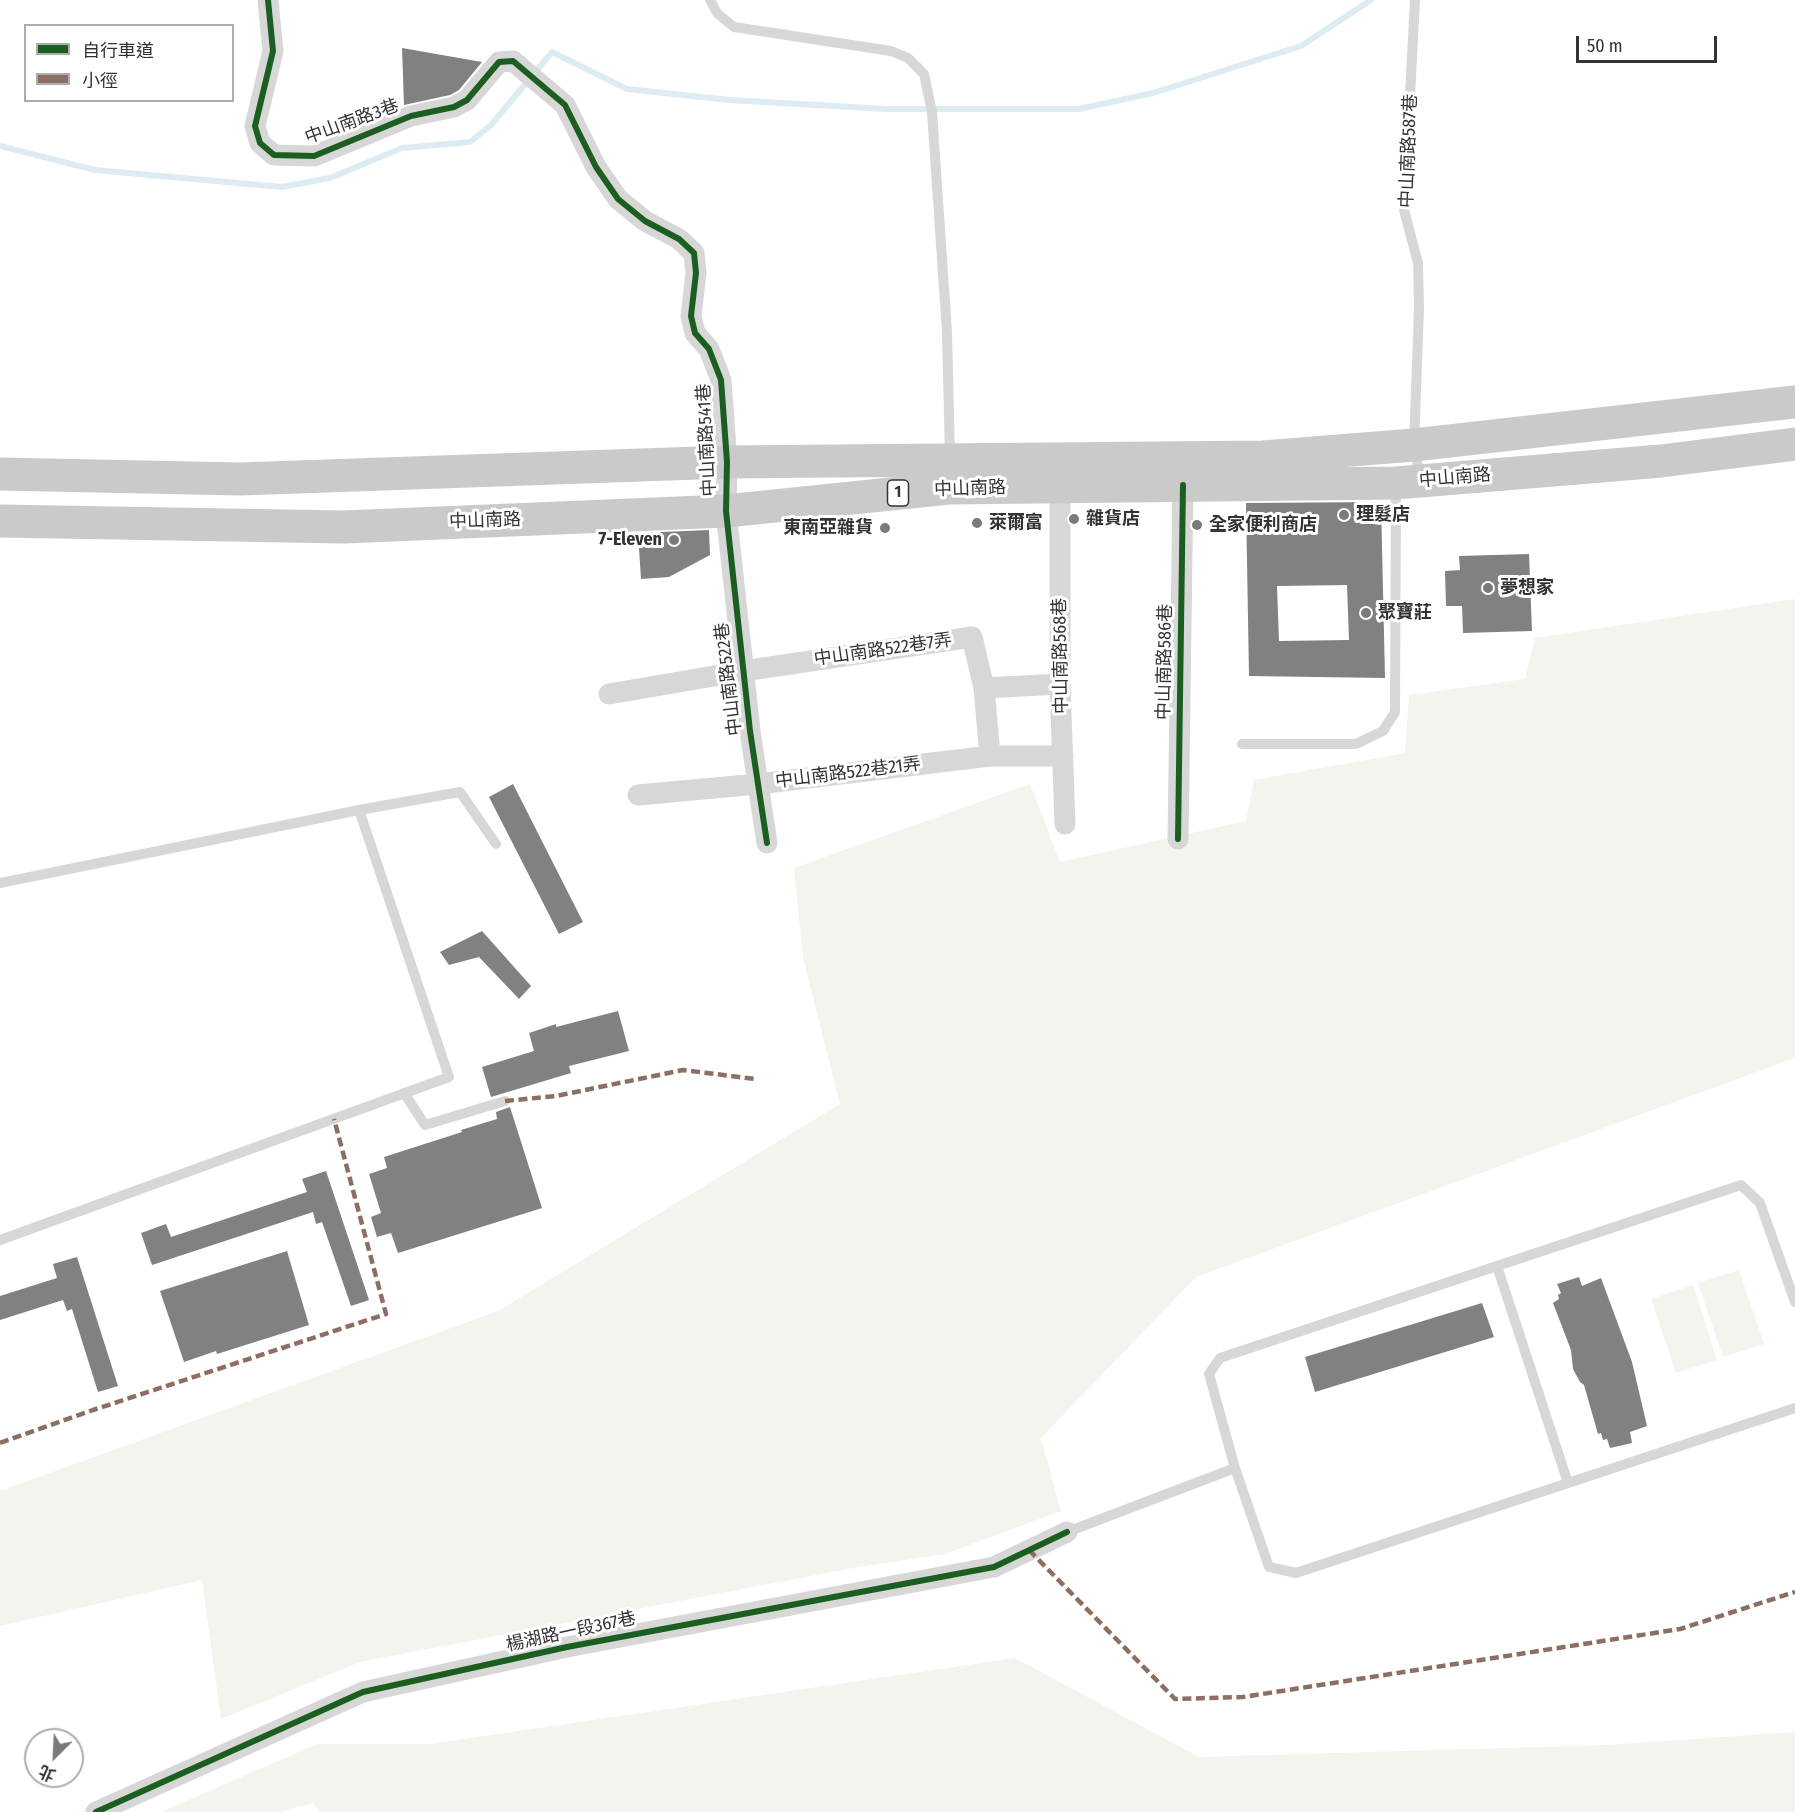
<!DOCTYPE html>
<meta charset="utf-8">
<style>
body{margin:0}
#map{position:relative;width:1795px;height:1812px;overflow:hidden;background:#fff;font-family:"Fira Sans Condensed","Noto Sans TC",sans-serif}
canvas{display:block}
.legend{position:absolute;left:24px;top:24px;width:210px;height:78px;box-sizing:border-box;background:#fff;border:2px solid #adadad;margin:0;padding:8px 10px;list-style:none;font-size:18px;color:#333}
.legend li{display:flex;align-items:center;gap:12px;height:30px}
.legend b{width:30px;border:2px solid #adadad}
.north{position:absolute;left:24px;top:1728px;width:60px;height:60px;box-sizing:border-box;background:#fff;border:2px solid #adadad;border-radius:50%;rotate:204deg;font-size:16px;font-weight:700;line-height:24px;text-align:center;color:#333}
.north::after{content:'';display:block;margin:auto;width:21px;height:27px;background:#7a7a7a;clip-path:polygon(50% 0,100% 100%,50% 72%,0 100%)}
.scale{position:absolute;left:1576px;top:36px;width:141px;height:27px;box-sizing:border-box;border:3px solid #333;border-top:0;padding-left:8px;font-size:18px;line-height:21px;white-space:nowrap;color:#333;-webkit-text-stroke:4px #fff;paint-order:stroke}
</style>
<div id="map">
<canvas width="1795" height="1812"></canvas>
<ul class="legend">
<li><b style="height:8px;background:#1b5e20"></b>自行車道</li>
<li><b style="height:8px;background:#8d6e63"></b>小徑</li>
</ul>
<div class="north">北</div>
<div class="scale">50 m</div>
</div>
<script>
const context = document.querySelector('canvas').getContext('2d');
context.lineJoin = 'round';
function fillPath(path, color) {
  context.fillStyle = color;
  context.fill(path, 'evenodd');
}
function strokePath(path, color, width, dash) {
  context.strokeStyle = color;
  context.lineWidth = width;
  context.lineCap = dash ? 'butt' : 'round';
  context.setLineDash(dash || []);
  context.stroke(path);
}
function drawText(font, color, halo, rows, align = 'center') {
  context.font = font + ' "Fira Sans Condensed","Noto Sans TC",sans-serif';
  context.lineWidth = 6;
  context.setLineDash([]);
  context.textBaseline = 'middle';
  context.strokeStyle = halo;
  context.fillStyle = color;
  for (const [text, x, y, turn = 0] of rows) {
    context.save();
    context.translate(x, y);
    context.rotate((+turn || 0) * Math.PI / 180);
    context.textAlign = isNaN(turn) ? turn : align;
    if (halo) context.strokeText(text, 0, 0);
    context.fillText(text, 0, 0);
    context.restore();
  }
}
const green = new Path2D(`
 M1795,599V1058L1196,1277L1041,1438L1061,1511L945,1554L858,1567L360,1662L221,1719L202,1580L0,1626V1491L498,1311L840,1104L803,957L794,868L1030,784L1060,862L1246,821L1254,780L1405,753L1409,695L1525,679L1535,638Z
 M1739,1270L1764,1344L1723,1357L1698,1283Z
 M1693,1285L1717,1360L1676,1373L1651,1299Z
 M1015,1658L1199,1757L1608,1745L1795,1732V1812H320L313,1803L281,1812H161L317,1744H430Z`);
const stream = new Path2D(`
 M0,146L95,170L282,187L330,178L402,148L470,142L491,125L552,52L627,89L730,100L886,109H1079L1153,93L1301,46L1371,0`);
const building = new Path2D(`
 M402,48L482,62L459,90L450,95L404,105Z
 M1381,502L1385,678L1249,676L1246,503ZM1347,585L1349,640L1279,641L1277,586Z
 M709,530L710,555L669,577L641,579L638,533Z
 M1529,554L1532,631L1463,633L1462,606H1446L1445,571L1460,570L1459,556Z
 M513,784L583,922L559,934L489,797Z
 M482,931L531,986L519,999L479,957L449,965L440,952Z
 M618,1011L629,1051L569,1066L571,1073L491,1097L482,1067L534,1051L529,1033L556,1024V1027Z
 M510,1107L542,1208L398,1253L391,1233L377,1237L371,1217L381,1213L369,1174L387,1168L384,1157L462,1132L461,1130L497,1119L496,1112Z
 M326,1171L369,1300L351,1306L322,1222L316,1224L313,1212L152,1265L141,1233L166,1224L171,1237L307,1192L302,1179Z
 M287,1251L309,1325L217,1354L216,1351L184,1362L160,1291Z
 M77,1257L118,1386L98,1392L72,1309L67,1311L63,1300L0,1320V1296L57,1278L53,1264Z
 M1579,1277L1582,1286L1601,1278L1632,1362L1647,1426L1630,1432L1632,1443L1610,1448L1607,1439L1603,1440L1601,1433L1598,1434L1584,1385L1580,1382L1573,1369L1571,1350L1553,1303L1559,1299L1558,1295L1561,1293L1557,1284Z
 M1482,1303L1494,1337L1315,1392L1305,1357Z`);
const lane = new Path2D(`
 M710,0L717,13L734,27L891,51L908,58L924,74L932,112L947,332L950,458
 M1415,0L1404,210L1418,263L1419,308L1414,445L1420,477
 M1242,744H1356L1383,731L1395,712L1396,486
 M0,883L359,810
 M404,1093L425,1125L505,1101
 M0,1240L449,1077L359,810L460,792L496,844
 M1497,1266L1568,1483
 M1795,1302L1760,1203L1741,1185L1220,1358L1209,1374L1235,1468L1269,1567L1296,1573L1795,1408
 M1067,1532L1235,1468`);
const street = new Path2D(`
 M268,0L273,51L255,126L260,143L274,155L314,156L411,116L454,107L467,100L499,62L513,61L565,105L596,167L618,199L645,221L679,239L694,253L696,273L691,316L695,333L709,349L721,380L727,462L726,511L750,731L767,843
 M1060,487V684L1065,824
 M984,688L1060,684
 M609,694L743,671L972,637L984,688L990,756L758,784L638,795
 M990,756H1063
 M1178,839L1183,485
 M96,1812L363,1692L567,1647L994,1567L1067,1532`);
const primary = new Path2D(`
 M0,474L240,479L727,462L1263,457L1414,445L1795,402
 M0,521L344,527L726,511L949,488L1396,483L1661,461L1795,444`);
const quiet = new Path2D(`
 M505,1101L556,1096L683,1070L755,1079
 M0,1443L93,1410L386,1314L334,1119
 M1029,1550L1175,1699L1243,1697L1680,1629L1795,1592`);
const cycleway = new Path2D(`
 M268,0L273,51L255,126L260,143L274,155L314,156L411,116L454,107L467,100L499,62L513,61L565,105L596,167L618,199L645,221L679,239L694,253L696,273L691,316L695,333L709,349L721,380L727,462L726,511L750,731L767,843
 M1178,839L1183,485
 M96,1812L363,1692L567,1647L994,1567L1067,1532`);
const markers = [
 [1344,515,6,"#7a7a7a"],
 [1074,519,6,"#7a7a7a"],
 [977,523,6,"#7a7a7a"],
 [1197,525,6,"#7a7a7a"],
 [885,528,6,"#7a7a7a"],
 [674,540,6,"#7a7a7a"],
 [1488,588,6,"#7a7a7a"],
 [1366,613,6,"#7a7a7a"]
];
const shields = [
 [898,493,21]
];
const shieldNames = [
 ["1",898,493]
];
const streetNames = [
 ["中山南路3巷",352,122,-20],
 ["中山南路587巷",1409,151,-88],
 ["中山南路541巷",707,440,-93],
 ["中山南路",1455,478,-5],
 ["中山南路",970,489,-2],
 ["中山南路",485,521,-2],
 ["中山南路522巷7弄",883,650,-8],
 ["中山南路568巷",1061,656,-91],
 ["中山南路586巷",1165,662,-89],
 ["中山南路522巷",729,679,-97],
 ["中山南路522巷21弄",848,773,-7],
 ["楊湖路一段367巷",571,1632,-12]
];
const poiNames = [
 ["理髮店",1356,515],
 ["雜貨店",1086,519],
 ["萊爾富",989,523],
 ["全家便利商店",1209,525],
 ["東南亞雜貨",873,528,"right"],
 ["7-Eleven",662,540,"right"],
 ["夢想家",1500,588],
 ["聚寶莊",1378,613]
];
fillPath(green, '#f1f5ed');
strokePath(stream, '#ddebf3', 6);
fillPath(building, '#818181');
strokePath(lane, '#d7d7d7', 10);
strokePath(street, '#d7d7d7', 21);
strokePath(primary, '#cacaca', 33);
strokePath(quiet, '#8d6e63', 4.5, [9, 4.5]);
strokePath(cycleway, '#1b5e20', 6);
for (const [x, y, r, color] of markers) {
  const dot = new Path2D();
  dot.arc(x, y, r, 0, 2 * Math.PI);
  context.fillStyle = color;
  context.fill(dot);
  strokePath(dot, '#fff', 2);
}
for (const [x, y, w] of shields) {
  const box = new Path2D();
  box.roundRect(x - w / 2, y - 13, w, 26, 4.5);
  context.fillStyle = '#fff';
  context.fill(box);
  strokePath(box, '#333', 1.5);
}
drawText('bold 16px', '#333', null, shieldNames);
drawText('18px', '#333', '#fff', streetNames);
drawText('bold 18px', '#333', '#fff', poiNames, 'left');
</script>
